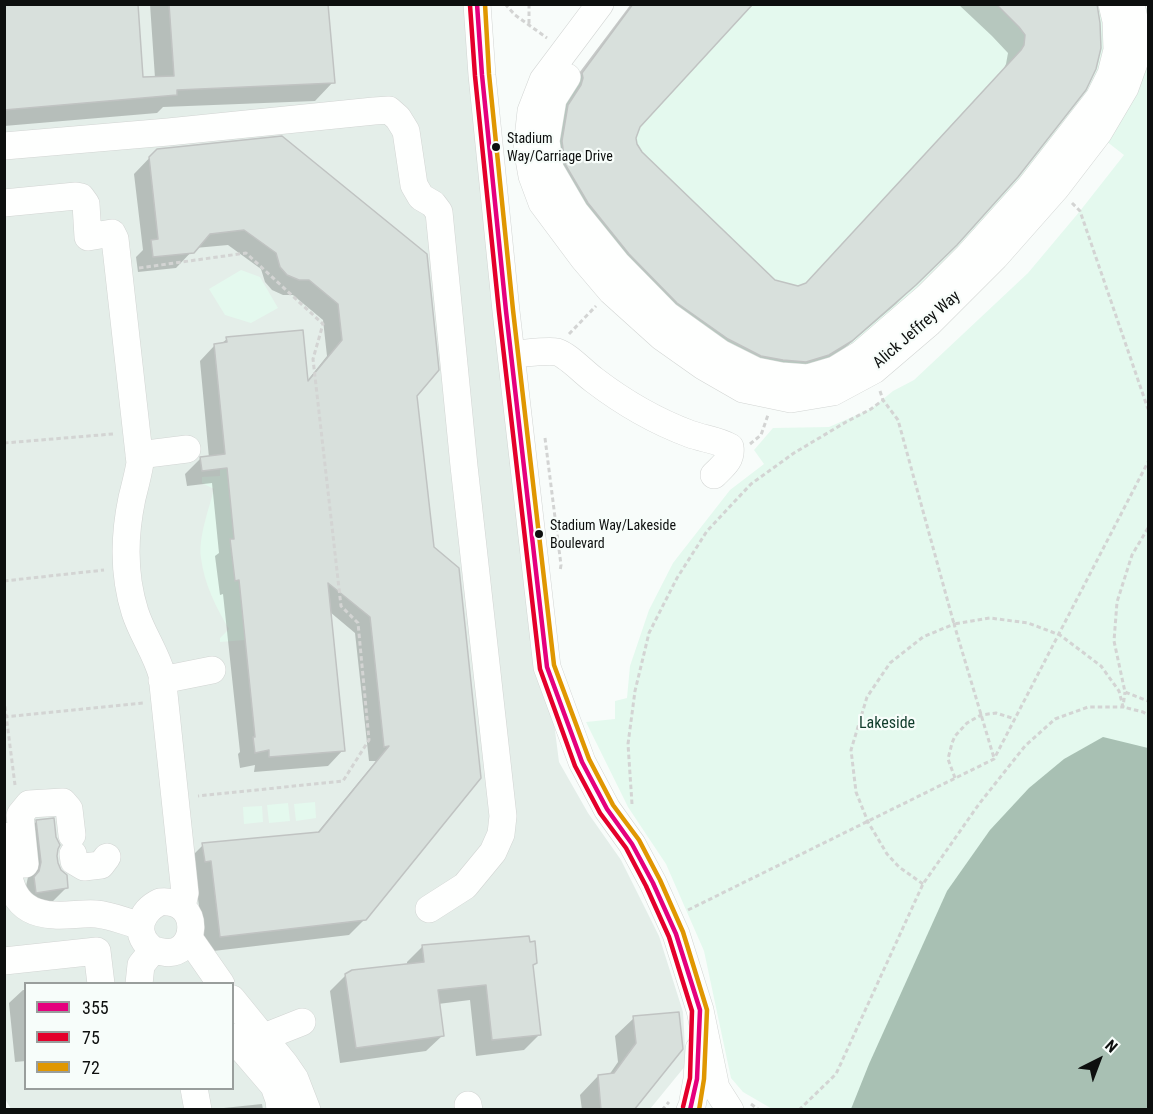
<!DOCTYPE html>
<style>
body{margin:0}
#map{position:relative;width:1153px;height:1114px;overflow:hidden;background:#f8fcfa;font-family:"Roboto Condensed",sans-serif}
canvas{display:block}
.frame{position:absolute;inset:0;border:6px solid #0d0f0e;pointer-events:none}
.legend{position:absolute;left:24px;top:982px;width:210px;height:108px;box-sizing:border-box;background:#f7fdfa;border:2px solid #999e9c;margin:0;padding:8px 10px;list-style:none;font-size:18px;color:#0d0f0e}
.legend li{display:flex;align-items:center;gap:12px;height:30px}
.legend b{width:30px;border:2px solid #999e9c}
.north{position:absolute;left:1069px;top:1030px;width:60px;height:60px;-webkit-text-stroke:4px #f7fdfa;paint-order:stroke;rotate:42deg;font-size:16px;font-weight:700;line-height:24px;text-align:center;color:#0d0f0e}
.north::after{content:'';display:block;margin:auto;width:21px;height:27px;background:#0d0f0e;clip-path:polygon(50% 0,100% 100%,50% 72%,0 100%)}
</style>
<div id="map">
<canvas width="1153" height="1114"></canvas>
<div class="frame"></div>
<ul class="legend">
<li><b style="height:8px;background:#e5007d"></b>355</li>
<li><b style="height:8px;background:#e4002b"></b>75</li>
<li><b style="height:8px;background:#e09701"></b>72</li>
</ul>
<div class="north">N</div>
</div>
<script>
const context = document.querySelector('canvas').getContext('2d');
context.lineJoin = 'round';
function fillPath(path, color) {
  context.fillStyle = color;
  context.fill(path, 'evenodd');
}
function strokePath(path, color, width, dash) {
  context.strokeStyle = color;
  context.lineWidth = width;
  context.lineCap = dash ? 'butt' : 'round';
  context.setLineDash(dash || []);
  context.stroke(path);
}
function drawText(font, color, halo, rows, align = 'center') {
  context.font = font + ' "Roboto Condensed",sans-serif';
  context.lineWidth = 4.5;
  context.setLineDash([]);
  context.textBaseline = 'middle';
  context.strokeStyle = halo;
  context.fillStyle = color;
  for (const [text, x, y, turn = 0] of rows) {
    context.save();
    context.translate(x, y);
    context.rotate((+turn || 0) * Math.PI / 180);
    context.textAlign = isNaN(turn) ? turn : align;
    if (halo) context.strokeText(text, 0, 0);
    context.fillText(text, 0, 0);
    context.restore();
  }
}
const built = new Path2D(`
 M4,5H477L547,667L559,762L588,813L621,860L659,936L683,1012L686,1065L650,1109H11L4,1097ZM26,984H232V1088H26Z`);
const green = new Path2D(`
 M633,5H1103L1108,29L1097,82L1049,149L959,253L848,351L824,363L799,366L763,360L710,333L664,296L616,250L561,167L558,147L567,94Z
 M1148,7V1109L774,1110L743,1092L731,1078L704,951L666,864L628,807L586,722L615,719V701L627,698L630,666L649,610L673,563L730,490L764,464L754,450L773,428L829,427L871,409L893,391L914,380L1028,273L1080,211L1124,155L1106,141L1130,106L1147,62L1144,9Z
 M241,270L260,277L278,308L251,323L225,315L209,289Z
 M220,461H226L234,539L230,540L235,580H239L245,640L220,642V638L229,629C216,608 204,583 201,558C198,538 209,509 214,489L202,483V477L220,476Z
 M315,802L316,818L296,821L294,804Z
 M288,803L290,821L269,823L267,805Z
 M262,806L263,822L244,824L243,807Z`);
const water = new Path2D(`
 M1103,737L1148,748V1109H851L869,1064L947,891L990,830L1029,788L1064,759Z`);
const shadow = new Path2D(`
 M4,4L142,79L155,78L150,4H327L333,82L315,101L163,107L157,113L4,126Z
 M631,4H751L639,126L634,138L641,153L774,281L798,288L805,285L1003,70L1006,64L1008,53L992,36L958,4H1095L955,244L896,304L832,359L764,378L570,221L547,182L564,93Z
 M281,138L416,396L432,548L365,919L349,935L205,952L195,876L188,860L203,845L317,833L376,761H369L355,633L330,612L343,750L328,766L254,772L255,765L240,768L238,754L240,752L223,594L220,595L215,556L219,553L212,483L187,486L185,474L200,459L209,458L200,361L215,345L221,344L227,339L307,381L327,356L323,320L293,295H283L272,290L265,282L261,269L228,245L195,248L176,268L138,272L136,257L143,250L134,174L157,150Z
 M37,821L67,887L53,901L22,905L28,877L23,835Z
 M423,946L536,963L532,966L540,1034L524,1050L476,1056L470,1000L438,1004L443,1035L426,1051L340,1063L330,991L346,975L407,965V962Z
 M23,990H26V1061L15,1062L9,1003Z
 M678,1014L632,1110H582L580,1095L598,1076L609,1075L618,1062L615,1036L634,1018Z
 M262,1104L263,1110H214V1109Z`);
const building = new Path2D(`
 M4,4H138L143,77L174,76L169,4H328L335,83L177,90V95L4,110Z
 M633,4H753L640,127L636,138L637,144L642,152L775,280L798,286L806,283L1021,50L1024,45L1025,35L1019,27L996,4H1097L1100,23L1101,48L1096,69L1086,90L1018,177L957,245L916,285L852,341L829,355L806,362L783,360L761,356L728,339L677,303L629,254L588,203L565,164L562,141L568,105L581,85L583,78L582,73Z
 M282,136L427,254L439,370L417,396L434,547L459,568L481,778L366,920L220,937L211,861L205,862L202,843L319,832L389,746L384,747L370,617L328,583L345,751L269,757V750L255,753L253,737H255L239,580L235,581L230,539H234L227,468L202,471L200,457L225,454L214,344L227,342L226,337L303,330L308,381L342,340L338,304L309,280H299L287,275L280,267L276,253L244,230L210,234L194,253L153,257L151,240L158,239L149,157L157,149Z
 M54,818L56,837L60,845L58,849L57,856L58,863L61,870L67,875L68,888L36,893L34,877L39,871L41,862L36,820Z
 M529,936L530,942L535,941L537,963L533,965L541,1035L492,1040L486,985L438,990L444,1036L356,1048L345,974L352,970L424,962L422,945Z
 M679,1012L683,1049L634,1110H601L598,1075L614,1073L636,1043L633,1016Z`);
const path = new Path2D(`
 M505,4L515,15L547,38
 M529,4V24
 M1072,203L1080,211L1148,409
 M139,268L246,253L323,324L313,359L341,606L358,623L369,740L343,781L198,796
 M569,334L596,306
 M880,391L883,400L898,420L954,624L990,618L1028,623L1060,635L1101,666L1119,691L1123,707L1143,712L1148,715
 M545,438L561,565L560,571
 M4,443L113,434
 M750,444L761,435L768,415
 M1148,528L1132,555L1117,602L1114,641L1125,692L1148,701
 M4,581L104,570
 M4,699L15,785
 M4,717L143,703
 M955,778L948,759L952,743L955,736L967,723L981,715L996,713L1015,719
 M632,804L628,744L635,691L649,633L677,578L707,531L751,484L794,453L846,422L871,409L883,400
 M923,884L899,867L887,854L868,822L856,792L851,750L867,697L890,663L923,637L954,624L994,758
 M688,910L994,759L1148,462
 M751,1104L759,1110
 M662,1110L669,1102
 M799,1110L836,1074L923,884L979,804L1025,746L1055,719L1088,707H1123L1125,692`);
const minor = new Path2D(`
 M477,4L482,75L506,311L547,667L582,762L607,809L632,844L653,883L676,934L700,1010L716,1088L730,1110
 M600,4L543,80L531,111L527,148L532,176L542,203L583,258L611,291L662,337L703,366L743,389L791,399L833,392L874,370L929,323L995,257L1056,188L1099,132L1125,88L1134,63L1136,28L1131,4
 M567,77L553,99L546,141L550,169L575,212L617,264L667,315L720,353L756,371L781,376L808,378L835,370L861,354L927,297L968,256L1030,187L1099,98L1111,74L1117,50L1116,21L1112,4
 M4,146L168,132L374,111L389,110L398,118L406,131L414,185L421,197L433,204L439,212L464,466L503,816L501,834L493,852L465,886L429,909
 M4,203L76,196L81,197L86,204L88,237L112,233L115,239L140,463C138,475 135,486 132,498C124,536 123,574 135,612C142,634 156,653 162,675L185,893L182,907
 M511,354C521,354 547,350 557,352C569,356 583,372 594,380C624,403 655,421 690,434C704,439 718,440 730,447C732,460 723,466 714,475
 M139,455L187,449
 M162,680L212,670
 M4,836C8,873 6,913 54,915C68,916 82,913 96,914C111,915 126,922 141,926
 M73,854L74,861L84,867L101,865L107,857
 M25,864L20,815L29,804L63,802L69,809L72,835
 M160,902C204,898 197,959 163,952C158,951 154,951 150,947C133,932 141,911 160,902Z
 M189,938L221,984
 M4,961L97,951L101,984
 M139,984L141,965L153,950
 M232,999L284,1063L295,1079L307,1110
 M232,1037L274,1086L279,1100L280,1110
 M264,1037L302,1022
 M194,1088L198,1110
 M468,1105L469,1110
 M690,1110L692,1106L697,1079L699,1049`);
const bus1 = new Path2D(`
 M477,4L482,75L506,311L547,667L582,762L607,809L632,844L653,883L676,934L700,1010L697,1079L690,1110`);
const bus2 = new Path2D(`
 M470,5L475,76L499,312L540,669L575,766L600,813L626,848L646,886L669,937L692,1011L690,1078L683,1107`);
const bus3 = new Path2D(`
 M485,4L489,74L513,310L554,665L589,759L613,805L639,840L660,880L683,932L707,1010L704,1079L699,1110`);
const markers = [
 [496,147,5,"#0d0f0e"],
 [539,534,5,"#0d0f0e"]
];
const busNames = [
 ["Stadium",507,139],
 ["Way/Carriage Drive",507,157],
 ["Stadium Way/Lakeside",550,526],
 ["Boulevard",550,544]
];
const streetNames = [
 ["Alick Jeffrey Way",917,330,-41]
];
const parkNames = [
 ["Lakeside",887,724]
];
fillPath(built, '#e4eee9');
fillPath(green, '#e4f9ee');
fillPath(water, '#a8c0b3');
fillPath(shadow, '#0003');
fillPath(building, '#d8e0dc');
strokePath(building, '#c0c3c2', 1.5);
strokePath(minor, '#d2d5d3', 28);
strokePath(path, '#d3d4d3', 3, [4.5, 3]);
strokePath(minor, '#fefffe', 27);
strokePath(bus1, '#e5007d', 4.5);
strokePath(bus2, '#e4002b', 4.5);
strokePath(bus3, '#e09701', 4.5);
for (const [x, y, r, color] of markers) {
  const dot = new Path2D();
  dot.arc(x, y, r, 0, 2 * Math.PI);
  context.fillStyle = color;
  context.fill(dot);
  strokePath(dot, '#f7fdfa', 2);
}
drawText('14px', '#0d0f0e', '#f7fdfa', busNames, 'left');
drawText('16px', '#0d0f0e', '#f7fdfa', streetNames);
drawText('16px', '#0e3b2a', '#f7fdfa', parkNames);
</script>
